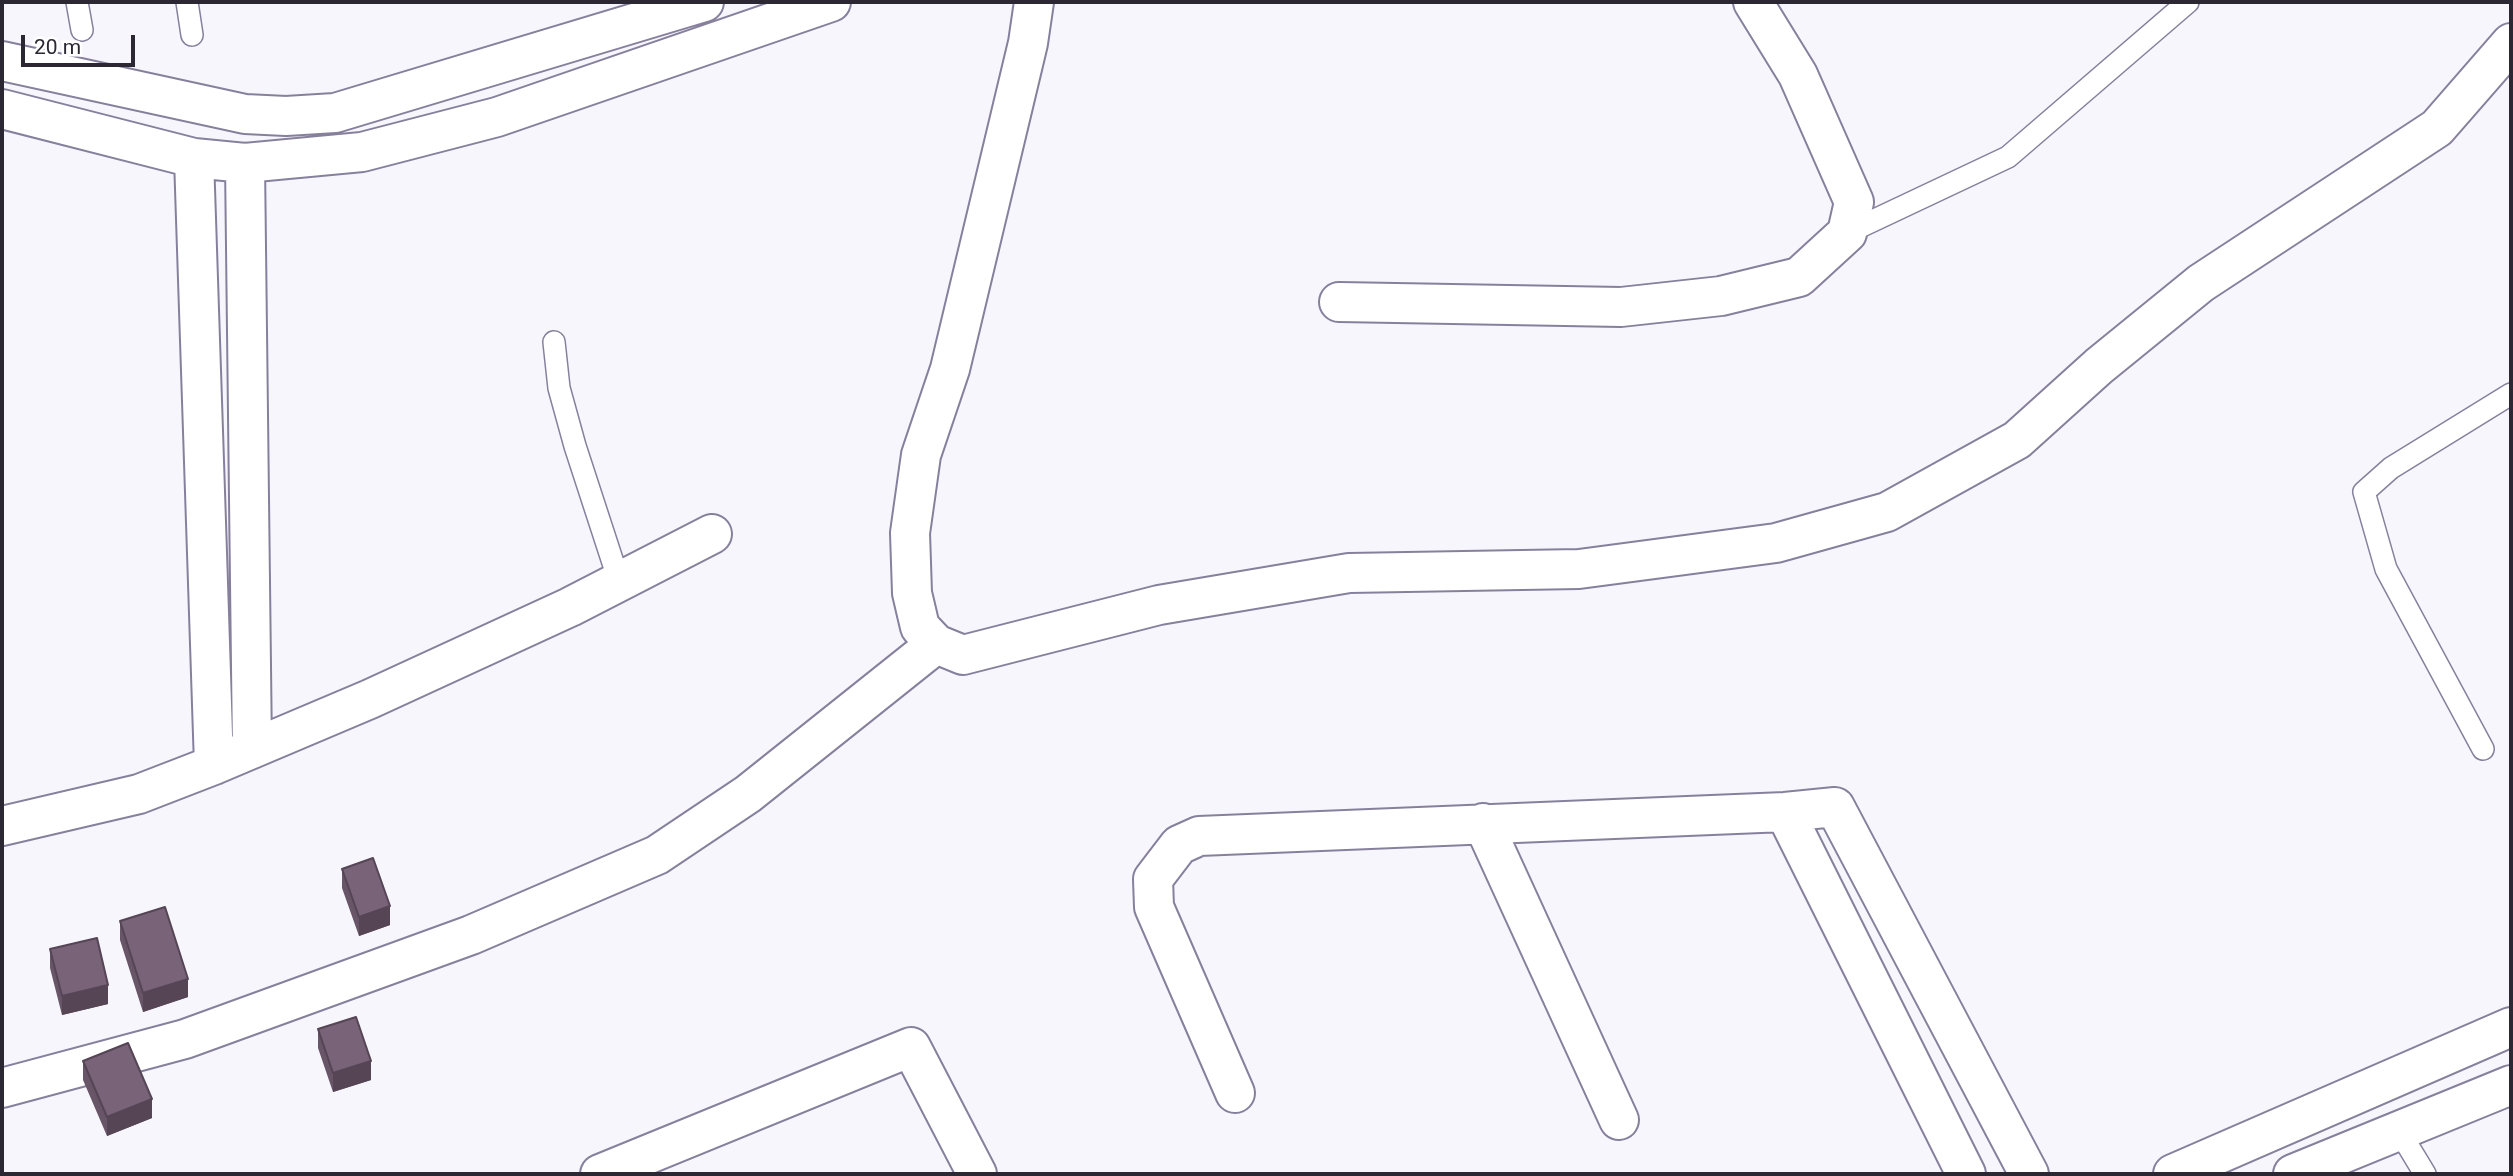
<!DOCTYPE html>
<style>
body{margin:0}
#map{position:relative;width:2513px;height:1176px;overflow:hidden;background:#f7f6fc;font-family:Roboto,sans-serif}
canvas{display:block}
.frame{position:absolute;inset:0;border:4px solid #2b2834;pointer-events:none}
.scale{position:absolute;left:21px;top:35px;width:114px;height:32px;box-sizing:border-box;border:4px solid #2b2834;border-top:0;padding-left:9px;font-size:21px;line-height:24px;white-space:nowrap;color:#2b2834;-webkit-text-stroke:5px #fff;paint-order:stroke}
</style>
<div id="map">
<canvas width="2513" height="1176"></canvas>
<div class="frame"></div>
<div class="scale">20 m</div>
</div>
<script>
const context = document.querySelector('canvas').getContext('2d');
context.lineJoin = 'round';
function strokePath(path, color, width, dash) {
  context.strokeStyle = color;
  context.lineWidth = width;
  context.lineCap = dash ? 'butt' : 'round';
  context.setLineDash(dash || []);
  context.stroke(path);
}
function fillPath(path, color) {
  context.fillStyle = color;
  context.fill(path, 'evenodd');
}
const service = new Path2D(`
 M77,2L82,30
 M187,2L192,35
 M1847,233L2008,157L2188,2
 M554,342L559,388L575,446L619,581
 M2483,749L2386,569L2364,492L2391,468L2511,394
 M2399,1131L2425,1174`);
const minor = new Path2D(`
 M1034,2L1028,43L950,369L921,455L910,533L912,593L920,627L936,644L963,655L1159,605L1349,573L1579,569L1776,543L1887,512L2017,440L2099,366L2201,283L2437,128L2511,43
 M2,61L245,114L286,116L335,113L704,2
 M2,109L194,158L245,163L362,152L497,117L831,2
 M194,158L214,765
 M245,163L252,749
 M1339,302L1621,307L1721,296L1799,277L1847,233L1854,202L1798,75L1753,2
 M1785,812L1966,1174
 M1483,823L1619,1120
 M2,826L139,794L214,765L370,699L570,607L712,534
 M2,1088L185,1039L471,935L657,855L748,794L936,644
 M1235,1093L1154,907L1153,879L1179,845L1199,836L1785,812L1835,807L2029,1174
 M600,1174L911,1047L977,1174
 M2173,1174L2511,1027
 M2293,1174L2511,1085`);
const wall = new Path2D(`
 M342,869L390,925L359,936L342,888Z
 M120,921L188,997L143,1012L120,940Z
 M50,949L108,1004L62,1015L50,968Z
 M318,1029L371,1080L333,1092L318,1048Z
 M83,1061L152,1118L107,1136L83,1080Z`);
const shadedWall = new Path2D(`
 M390,906V925L359,936V917Z
 M188,979V997L143,1012V993Z
 M108,985V1004L62,1015V996Z
 M371,1061V1080L333,1092V1073Z
 M152,1099V1118L107,1136V1117Z`);
const building = new Path2D(`
 M373,858L390,906L359,917L342,869Z
 M165,907L188,979L143,993L120,921Z
 M97,938L108,985L62,996L50,949Z
 M356,1017L371,1061L333,1073L318,1029Z
 M128,1043L152,1099L107,1117L83,1061Z`);
strokePath(service, '#87809d', 24);
strokePath(minor, '#87809d', 42);
strokePath(service, '#fff', 21);
strokePath(minor, '#fff', 38);
fillPath(wall, '#685568');
fillPath(shadedWall, '#554555');
fillPath(building, '#796379');
strokePath(building, '#554555', 2);
</script>
